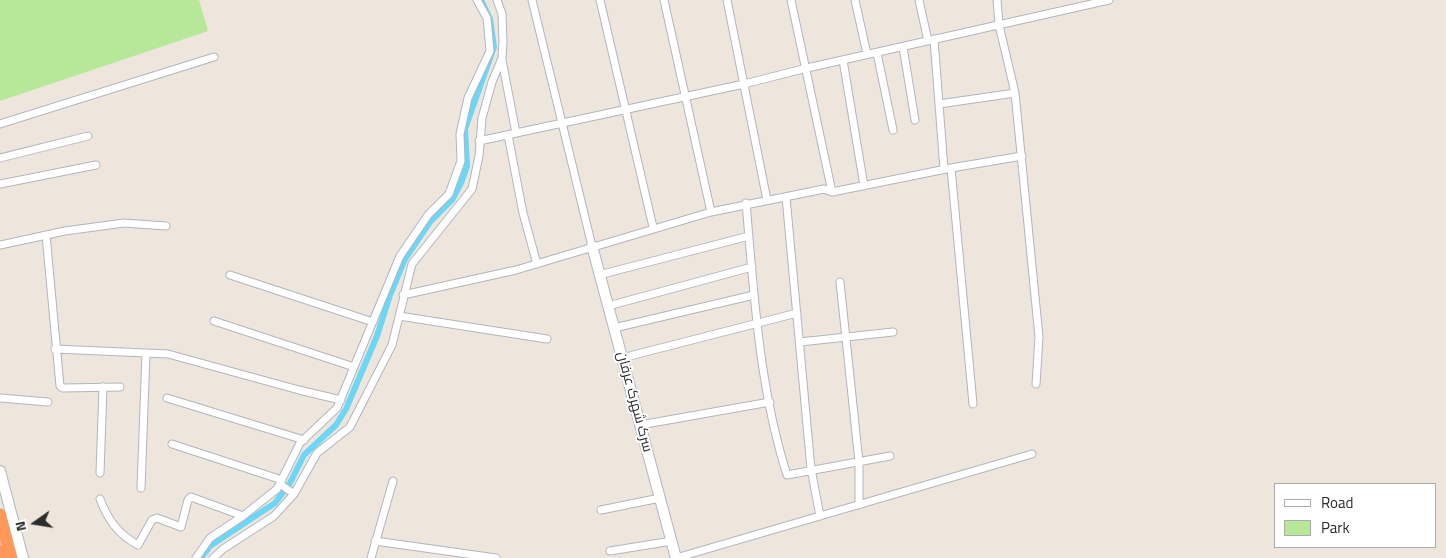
<!DOCTYPE html>
<meta charset="utf-8">
<style>
body{margin:0}
#map{position:relative;width:1446px;height:558px;overflow:hidden;background:#eee6dd;font-family:"Titillium Web",sans-serif}
canvas{display:block}
.legend{position:absolute;left:1274px;top:483px;width:162px;height:65px;box-sizing:border-box;background:#fff;border:1px solid #ababab;margin:0;padding:6px 9px;list-style:none;font-size:15px;color:#2c2c2c}
.legend li{display:flex;align-items:center;gap:10px;height:25px}
.legend b{width:25px;border:1px solid #ababab}
.north{position:absolute;left:10px;top:498px;width:50px;height:50px;-webkit-text-stroke:4px #fff;paint-order:stroke;rotate:257deg;font-size:14px;font-weight:700;line-height:20px;text-align:center;color:#2c2c2c}
.north::after{content:'';display:block;margin:auto;width:18px;height:22px;background:#2c2c2c;clip-path:polygon(50% 0,100% 100%,50% 72%,0 100%)}
</style>
<div id="map">
<canvas width="1446" height="558"></canvas>
<ul class="legend">
<li><b style="height:6px;background:#fff"></b>Road</li>
<li><b style="height:14px;background:#b7e798"></b>Park</li>
</ul>
<div class="north">N</div>
</div>
<script>
const context = document.querySelector('canvas').getContext('2d');
context.lineJoin = 'round';
function fillPath(path, color) {
  context.fillStyle = color;
  context.fill(path, 'evenodd');
}
function strokePath(path, color, width, dash) {
  context.strokeStyle = color;
  context.lineWidth = width;
  context.lineCap = dash ? 'butt' : 'round';
  context.setLineDash(dash || []);
  context.stroke(path);
}
function drawText(font, color, halo, rows, align = 'center') {
  context.font = font + ' "Titillium Web",Cairo,sans-serif';
  context.lineWidth = 4;
  context.setLineDash([]);
  context.textBaseline = 'middle';
  context.strokeStyle = halo;
  context.fillStyle = color;
  for (const [text, x, y, turn = 0] of rows) {
    context.save();
    context.translate(x, y);
    context.rotate((+turn || 0) * Math.PI / 180);
    context.textAlign = isNaN(turn) ? turn : align;
    if (halo) context.strokeText(text, 0, 0);
    context.fillText(text, 0, 0);
    context.restore();
  }
}
const green = new Path2D(`
 M0,0H199L208,31L0,101Z`);
const canal = new Path2D(`
 M201,558L210,546L275,503L290,483L304,455L336,425L346,409L377,336L390,295L405,259L430,222L452,200L461,183L467,166L465,129L494,47L490,19L481,0`);
const street = new Path2D(`
 M532,0L592,246
 M600,0L653,227
 M664,0L711,212
 M727,0L767,200
 M791,0L832,192
 M855,0L867,54
 M919,0L928,41
 M997,0L999,25L1015,93L1039,337L1036,384
 M934,39L944,169
 M903,47L915,120
 M877,53L893,130
 M502,60L516,133
 M843,60L864,186
 M939,104L1015,93
 M0,124L214,57
 M508,135L523,213L537,264
 M479,141L744,84L807,68L1109,0
 M0,158L88,136
 M951,168L973,404
 M0,184L96,165
 M786,197L811,469L820,516
 M746,203C754,294 759,387 787,475L890,456
 M46,235L60,386L63,388L120,387
 M0,245L65,231L124,223L166,226
 M230,275L373,322
 M599,275L749,236
 M840,282L859,462V505
 M403,295L516,270L711,212L824,189L832,192L951,168L1022,156
 M608,306L752,267
 M399,316L547,339
 M214,321L354,367
 M614,328L754,295
 M800,342L893,332
 M55,349L168,354L299,390L341,400
 M622,358L797,313
 M0,398L48,402
 M167,398L304,440
 M640,425L770,402
 M172,444L282,480
 M100,473L103,387
 M280,484L294,494
 M141,488L146,353
 M100,499C108,520 118,534 138,545L152,520L157,518L181,527L188,500L191,497L243,516
 M601,510L660,498
 M375,541L496,558
 M610,551L672,541
 M196,558L210,538L243,516L277,489L300,443L337,408L400,256L428,215L449,194L461,161L460,134L468,98L490,51L487,18L477,0
 M213,558L223,549L274,516L294,494L317,453L350,427L392,345L412,264L472,189L479,156L482,118L492,82L502,58L503,42L502,14L497,0
 M371,558L393,481
 M676,558L1032,454`);
const secondary = new Path2D(`
 M592,246L676,558
 M0,471L23,558`);
const highway = new Path2D(`
 M0,515L11,558
 M0,551L2,558`);
const streetNames = [
 ["سرک شهرک عرفان",634,402,75]
];
fillPath(green, '#b7e798');
strokePath(canal, '#6cd7f5', 6);
strokePath(street, '#b2b5c0', 9);
strokePath(secondary, '#b2b5c0', 12);
strokePath(highway, '#c8c8c8', 14);
strokePath(street, '#fff', 7);
strokePath(secondary, '#fff', 10);
strokePath(highway, '#ff9858', 12);
drawText('14px', '#2c2c2c', '#fff', streetNames);
</script>
